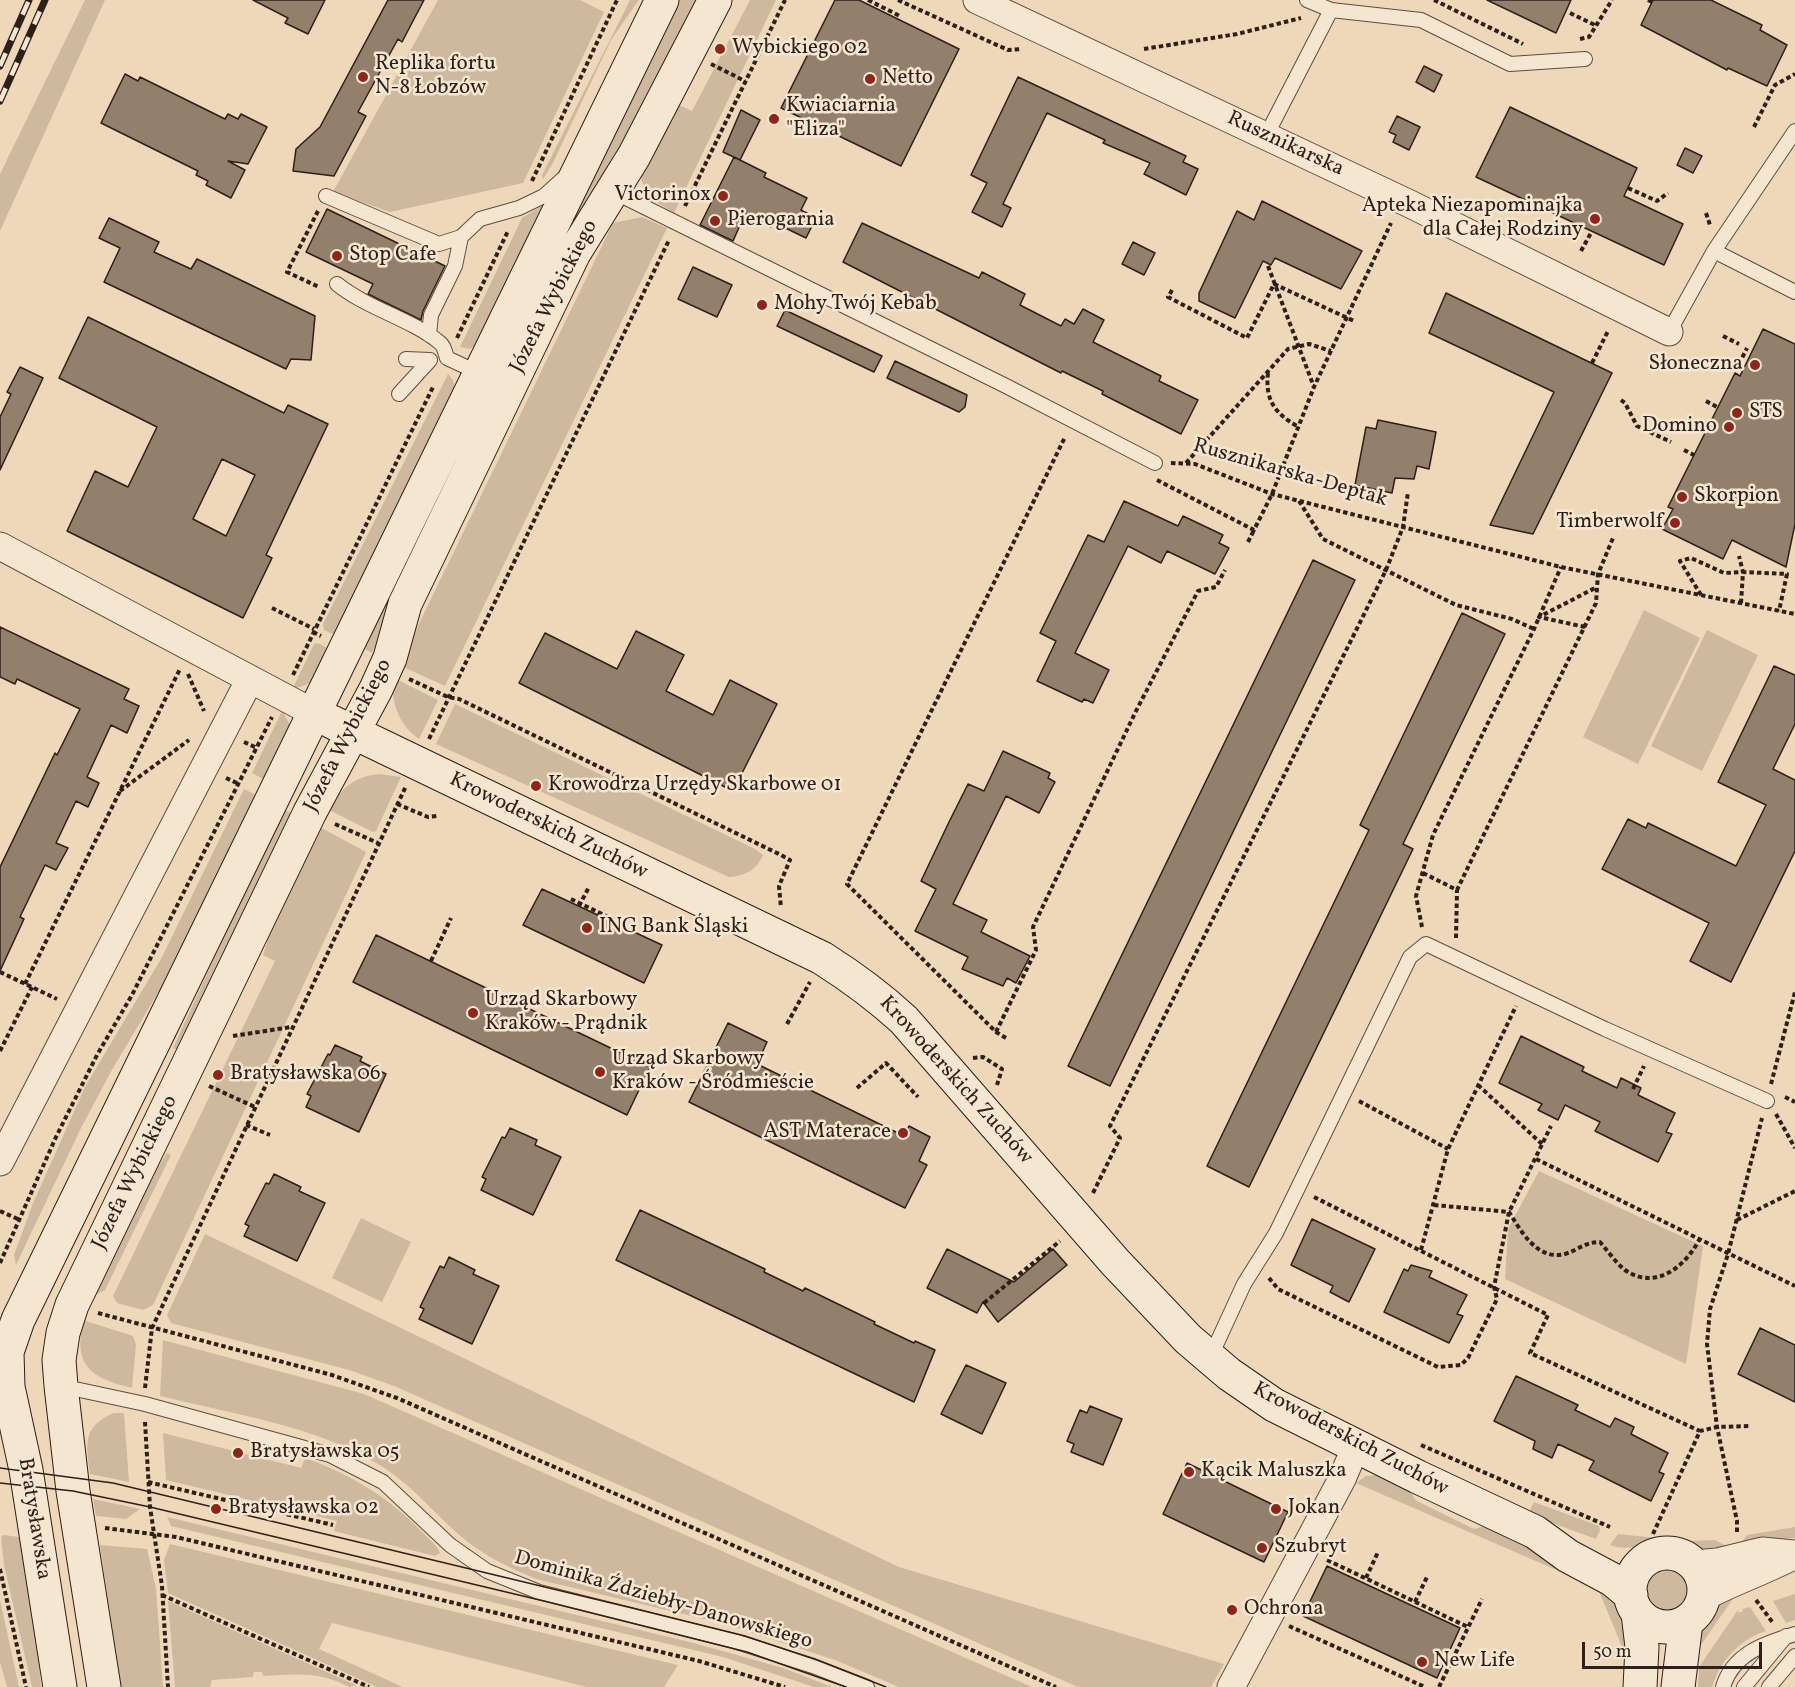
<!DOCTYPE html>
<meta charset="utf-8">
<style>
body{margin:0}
#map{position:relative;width:1795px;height:1687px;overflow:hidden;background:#efd8ba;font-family:Vollkorn,serif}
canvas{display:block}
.scale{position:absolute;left:1582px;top:1642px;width:180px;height:27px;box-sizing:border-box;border:3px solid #2e1f18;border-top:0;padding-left:8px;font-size:18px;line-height:21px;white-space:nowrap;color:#2e1f18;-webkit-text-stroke:4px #f5e6d2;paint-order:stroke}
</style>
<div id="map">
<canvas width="1795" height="1687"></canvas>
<div class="scale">50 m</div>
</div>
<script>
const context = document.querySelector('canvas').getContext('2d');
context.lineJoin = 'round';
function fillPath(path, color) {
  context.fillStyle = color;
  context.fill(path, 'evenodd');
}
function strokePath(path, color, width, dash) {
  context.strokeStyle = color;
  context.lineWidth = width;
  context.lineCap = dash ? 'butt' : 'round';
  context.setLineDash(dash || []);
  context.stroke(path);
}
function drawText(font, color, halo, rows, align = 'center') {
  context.font = font + ' Vollkorn,serif';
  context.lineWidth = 5;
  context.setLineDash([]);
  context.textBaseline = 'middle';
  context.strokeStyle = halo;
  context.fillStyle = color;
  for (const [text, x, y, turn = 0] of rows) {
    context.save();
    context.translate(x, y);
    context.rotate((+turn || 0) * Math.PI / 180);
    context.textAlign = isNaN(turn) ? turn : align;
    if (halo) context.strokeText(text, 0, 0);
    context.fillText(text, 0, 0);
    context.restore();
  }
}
const green = new Path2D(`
 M85,0H105L0,231V174Z
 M438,0H580L604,12L523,183L390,212L333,192Z
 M630,0H639L611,40L553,163L543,179L542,175Z
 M673,0H706L665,79L612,158L372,653L361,647Z
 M750,0H776L674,213L651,199L637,172L679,105L692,111Z
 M542,206L478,343L470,349L460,347L522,218Z
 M642,217L667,228L445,686L399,665L613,223Z
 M448,374L453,380L455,389L335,635L324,630L323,624Z
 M1644,610L1700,638L1638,764L1583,737Z
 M1707,630L1758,655L1702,771L1651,746Z
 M318,643L331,650C321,669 317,686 293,688L314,644Z
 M394,678L438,700L419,739C399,725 390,702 394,678Z
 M455,704L755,849L763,855C757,870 745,876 729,877L436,744Z
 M282,711L292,728L265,780L252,773Z
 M380,774L401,777L376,831L373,832L329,810C340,789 354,776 380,774Z
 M244,789L258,796L171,971L113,1068L81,1128L16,1265L14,1255L33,1203L85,1087L162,957Z
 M283,809L295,815L178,1050L173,1048Z
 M320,827L366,852L153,1305L143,1310L117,1303L113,1296L275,961L263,955L271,930Z
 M167,1153L171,1155L105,1290L95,1295L147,1184Z
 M1539,1171L1703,1246L1686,1364L1505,1279L1508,1229Z
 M361,1218L411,1242L382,1302L332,1278Z
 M205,1234L899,1567L1224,1664L1211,1687H1078L394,1386L349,1370L171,1323L167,1315Z
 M83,1320L133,1336L136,1345L132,1388C91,1378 73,1367 83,1320Z
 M163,1340L364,1394L1032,1687H899L835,1660L725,1624L536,1579C510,1568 486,1557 464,1539C434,1514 412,1484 378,1464C313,1425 232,1414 160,1396Z
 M114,1413H124L129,1482L90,1474C86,1445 82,1426 114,1413Z
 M163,1433L301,1468L305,1458C350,1474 389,1497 422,1532C428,1538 437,1545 440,1553L435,1556L334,1531L337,1521L166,1480Z
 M1377,1475L1410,1490L1415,1500L1474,1529L1488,1525L1527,1544L1575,1578L1356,1483L1366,1476Z
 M93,1499L140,1509L126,1519L96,1516Z
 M1534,1502L1599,1526L1600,1530L1596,1539L1528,1514Z
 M167,1517L694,1643L783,1668L832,1687H814L723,1657L171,1526Z
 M1795,1527V1538L1741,1543L1747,1535Z
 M1618,1534L1687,1541L1715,1540L1726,1546L1729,1552C1720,1552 1709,1554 1700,1552C1688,1549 1679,1541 1665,1541C1644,1541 1631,1553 1610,1545Z
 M4,1535L27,1538L41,1687H32L4,1565L1,1537Z
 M170,1544L678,1665L664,1687H587L332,1623L319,1649L403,1687H377L168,1593L164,1560Z
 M100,1545L147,1549L156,1588L163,1687H121Z
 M1646 1590a21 21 0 1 1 42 0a21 21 0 1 1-42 0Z
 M1594,1579C1626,1607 1628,1612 1625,1654Z
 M1739,1590L1694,1655C1700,1623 1709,1605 1739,1590Z
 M1795,1594V1620L1786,1623L1773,1601Z
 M0,1600L19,1687H7L0,1662Z
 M168,1601L356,1685L349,1687C322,1671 293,1674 263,1676L262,1672H254L253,1677L212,1680L210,1687H175Z
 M1750,1607L1766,1631C1740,1639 1720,1661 1712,1687H1698L1699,1667L1738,1610L1739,1613L1743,1611L1742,1609Z`);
const building = new Path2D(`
 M253,0H325L308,34L285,23L288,18Z
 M388,0H424L402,42L398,39L358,112L366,116L334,176L293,171L296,149L320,127Z
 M835,0H859L959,49L901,166L781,108Z
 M1487,0H1571L1556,33Z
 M1653,0H1711L1762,25L1760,30L1787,45L1767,86L1728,68L1727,70L1641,25Z
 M1424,66L1442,75L1434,92L1416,82Z
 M125,74L138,81L140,77L225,119L228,114L238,119L241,114L267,127L248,164L228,161L245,170L231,198L206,185L208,181L196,175L198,171L101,123Z
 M1018,77L1186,156L1183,162L1198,169L1186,195L1144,174L1150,163L1103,143L1105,140L1047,113L1003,204L1011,208L1002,227L972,212L987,183L971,175Z
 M1510,107L1637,168L1624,196L1683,224L1664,265L1476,177Z
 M741,110L760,120L740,160L723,152Z
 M1397,116L1420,127L1409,150L1393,142L1396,135L1389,132Z
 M1685,148L1702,156L1693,173L1677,165Z
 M734,157L766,173L764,177L807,198L801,210L816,218L806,238L773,222L771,227L745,214L733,241L700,225Z
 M1262,201L1362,251L1341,289L1275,258L1271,265L1263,261L1235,318L1199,301V293L1237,211L1254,220Z
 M327,209L445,266L423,311L421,320L368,294L373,284L306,252Z
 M109,218L159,242L154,252L191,269L197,259L315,316L311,360L291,359L286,369L104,282L120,248L99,238Z
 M862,223L979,278L982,272L1025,294L1020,305L1061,326L1065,319L1074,324L1083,309L1104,320L1093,342L1161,376L1159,381L1198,400L1181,434L1102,394L1103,391L1062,371L1061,373L843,262Z
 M1133,242L1155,253L1144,275L1122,264Z
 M693,267L732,285L717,317L678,299Z
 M1446,293L1612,373L1533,534L1490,525L1554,392L1429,333Z
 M785,310L882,356L874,372L777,326Z
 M88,317L284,413L288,405L328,424L266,555L272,558L243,618L67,531L95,471L128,487L157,427L59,378ZM222,459L255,475L226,536L193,519Z
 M1763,329L1795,344V524L1786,567L1732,540L1723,559L1662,529L1673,509L1668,507L1735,373L1740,376Z
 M895,361L967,395L965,407L959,412L887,378Z
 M20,367L43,378L0,470V417L11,394L7,392Z
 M1378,420L1436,432L1429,469L1417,466L1414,479L1395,478L1392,493L1355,485L1366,427L1376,429Z
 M1124,501L1178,526L1183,516L1223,535L1219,543L1229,548L1215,574L1167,551L1161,563L1128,546L1075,653L1109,670L1093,703L1084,699L1082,702L1037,681L1056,641L1040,633L1088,535L1104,542Z
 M1313,560L1355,580L1110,1086L1068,1066Z
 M1462,613L1505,634L1403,844L1413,849L1249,1187L1207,1166L1369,830L1360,825Z
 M0,627L129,689L124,699L139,706L127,733L111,725L87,777L99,783L88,807L76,801L56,843L68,848L56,870L45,865L20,917L24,919L0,971V867L55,753L57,755L80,709L17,679L15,684L0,677Z
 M636,631L684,655L666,691L713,715L730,680L777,704L733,791L519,683L545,633L617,669Z
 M1774,666L1795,675V724L1773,769L1795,780V851L1731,982L1690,961L1709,923L1602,869L1628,819L1646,828L1648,823L1736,866L1766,805L1718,782Z
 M1003,751L1050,773L1048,778L1055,782L1039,813L1006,796L953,904L987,920L981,932L1030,956L1016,983L1007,978L1003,986L962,969L968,957L915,931L936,889L921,881L949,822L968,784L984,791Z
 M542,889L662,945L644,983L523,925Z
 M376,935L650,1067L627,1115L353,982Z
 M728,1023L767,1042L757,1064L904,1136L909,1126L930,1137L919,1161L927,1165L905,1208L689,1102Z
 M1521,1036L1584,1067L1582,1071L1617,1088L1621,1078L1641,1088L1638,1095L1675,1113L1666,1132L1672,1134L1658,1162L1595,1131L1600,1122L1565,1105L1558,1120L1538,1110L1542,1104L1499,1083Z
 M335,1045L362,1057L360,1061L386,1074L359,1132L306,1107L311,1096L307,1094L328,1054L330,1055Z
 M510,1128L537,1140L535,1145L561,1157L533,1215L481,1190L486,1179L482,1177L502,1137L505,1138Z
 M274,1174L301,1187L299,1191L325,1203L297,1261L244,1236L249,1226L245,1224L266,1183L269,1184Z
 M640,1210L765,1269L764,1272L803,1291L805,1288L875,1322L874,1324L914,1343L915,1341L935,1350L914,1402L616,1260Z
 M1312,1219L1375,1249L1349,1302L1330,1292L1333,1286L1291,1265Z
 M947,1249L1014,1282L1053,1249L1067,1265L998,1322L983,1302L977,1313L927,1288Z
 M449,1257L475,1270L473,1274L499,1286L472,1344L419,1319L424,1309L420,1307L440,1266L444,1268Z
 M1411,1265L1432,1271L1429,1277L1467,1295L1457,1314L1463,1316L1449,1343L1384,1312L1404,1269L1408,1271Z
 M1760,1328L1795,1345V1402L1738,1374Z
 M966,1365L1006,1383L982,1434L941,1414Z
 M1516,1376L1578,1405L1575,1410L1610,1427L1615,1418L1634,1427L1631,1434L1668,1453L1659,1472L1664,1474L1651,1501L1589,1470L1594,1461L1558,1444L1552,1458L1533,1449L1535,1441L1494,1421Z
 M1090,1406L1122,1419L1103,1465L1071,1452L1074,1444L1067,1441L1080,1410L1087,1413Z
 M1187,1463L1288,1512L1264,1562L1163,1514Z
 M1327,1566L1460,1628L1437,1678L1303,1616Z`);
const path = new Path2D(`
 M868,0L900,16
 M898,0L1008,50L1021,49
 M1434,0L1523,44
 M1648,0L1652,2
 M1570,13L1597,26
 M1580,39L1589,37L1612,0
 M1144,49L1237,34L1301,18
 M711,64L745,81
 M1754,127L1775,85L1795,74
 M532,181L617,0
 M1628,188L1657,201L1668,193
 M685,206L785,0
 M318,211L287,272L319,287
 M1706,213L1710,225
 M1581,251L1592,231
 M1268,266L1314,387L1391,223
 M1172,290L1168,297L1247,338L1274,284L1354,321
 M1723,336L1739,344
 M457,338L508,231
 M1592,363L1608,331
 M1739,364L1747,348
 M1268,373C1265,399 1274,413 1297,426
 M1621,400L1625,403L1637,426L1671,442
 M1706,401L1717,407
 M1684,450L1694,455
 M1171,463L1195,464L1272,494L1561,567L1795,614
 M1186,463L1288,349L1309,344L1331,351
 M1157,480L1254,530L1272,494L1314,387
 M1299,501L1323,539L1456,605L1512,619L1534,629
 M1248,542L1254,530
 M1701,595L1680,561L1691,558L1724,573L1743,572L1739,556
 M1741,603L1743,572L1787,574L1779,611
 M272,608L314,629
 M1585,627L1539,617L1597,587
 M313,632L321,636
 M188,674L204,711
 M293,675L434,385
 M409,679L448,697L459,699L779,854L790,860L779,886L781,908
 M429,739L669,240
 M244,742L257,748
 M226,778L239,784
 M120,791L189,740
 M397,804L428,817L437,816
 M335,824L378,843
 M1423,873L1457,890L1596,603L1598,574L1613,538
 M571,899L623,924
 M579,906L589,887
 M1422,927L1416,896L1433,835L1534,629L1561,567
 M1456,938L1457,890
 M431,961L451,918
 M0,972L57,999
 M25,984L180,669
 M787,1024L810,982
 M996,1032L1036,950L1033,927L1135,713L1198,591L1216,587L1225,570
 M233,1036L291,1027
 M1006,1038L996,1032L847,884L1065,437
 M0,1051L32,987
 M973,1058L983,1057L1002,1069L997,1085
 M1771,1084L1795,992
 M1478,1085L1543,1145
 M209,1086L255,1107
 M857,1088L886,1063L918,1097
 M1633,1089L1644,1066
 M1785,1097L1795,1102
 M1359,1101L1448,1149
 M1776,1114L1795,1148
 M246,1125L270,1135
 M1536,1159L1795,1286
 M1093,1193L1120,1138L1110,1126L1386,570L1403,527L1408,492
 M1314,1197L1548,1315L1530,1353L1700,1431
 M1434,1205L1509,1212C1521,1231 1537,1261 1565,1254C1578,1250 1585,1242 1600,1242C1608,1251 1616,1263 1625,1270C1655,1291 1685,1267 1699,1240
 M0,1211L20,1220
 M1737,1220L1795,1191
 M1421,1250L1448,1149L1516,1006
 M0,1263L56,1137L97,1055L132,995L272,717
 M1269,1278L1278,1289L1438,1367L1461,1365L1468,1358L1497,1299L1494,1287L1509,1212L1551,1126
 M984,1303L1060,1241
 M98,1313L332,1375L397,1398L1056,1687
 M145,1388L152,1328L406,786
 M145,1422L150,1507L162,1586L168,1687
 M1421,1445L1610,1527
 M148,1482L333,1525
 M105,1528L176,1537L699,1661L785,1687
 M1737,1532V1521L1717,1427L1707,1344L1710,1309L1728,1254L1762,1118
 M1653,1534L1700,1431L1717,1427L1751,1426
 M1327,1560L1468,1627
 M0,1569L26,1687
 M1366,1578L1378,1552
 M162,1595L369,1687
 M1756,1600L1773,1623
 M1415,1602L1428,1575
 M1289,1626L1425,1687
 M1439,1687L1482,1599`);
const lane = new Path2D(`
 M1307,0L1331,10L1421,20L1510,64L1585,59
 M1266,136L1331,10
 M612,191L1006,386L1155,463
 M326,196L439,244L461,237L480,219L519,208L544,196L564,178
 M1714,251L1795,292
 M337,284C368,309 411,319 439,342C444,345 445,352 447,358L479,373
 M1669,332L1714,251L1795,131
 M429,335L431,315L455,266L461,237
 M406,359L430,360
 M399,394L430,360
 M1210,1358L1244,1284L1276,1233L1410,957L1426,944L1605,1029L1767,1101
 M61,1386L145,1404L330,1455L383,1482L450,1545L487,1571L539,1592L734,1641L813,1666L867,1687
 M1723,1687C1733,1653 1766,1643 1795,1634
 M1744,1687L1786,1636
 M1769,1687L1795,1656`);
const street = new Path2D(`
 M977,0L1410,204L1669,332
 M0,546L314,713
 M0,1162L250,679
 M1694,1564L1717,1562L1762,1551L1795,1554
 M1704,1597C1734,1581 1765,1571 1795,1555
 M1231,1687L1342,1479L1356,1446`);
const secondary = new Path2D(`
 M332,722L822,958C852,977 878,996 904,1020L1115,1262L1188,1339L1229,1374L1274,1405L1418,1477L1535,1532L1568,1556L1613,1580L1631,1595
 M1630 1590a37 37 0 1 1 74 0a37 37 0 1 1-74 0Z
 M1638,1613L1642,1647L1640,1687
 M60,1687L26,1470L8,1387L7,1352L18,1320L662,0
 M104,1687L73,1491L61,1386L59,1360L63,1333L72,1305L310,812L376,689L390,658L405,604L574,253L634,156L715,0
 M1678,1687L1686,1622`);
const tram = new Path2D(`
 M0,1468L113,1483L632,1608L745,1636L817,1660L886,1687
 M0,1483L73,1491L150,1507L548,1602L747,1652L846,1687`);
const rail = new Path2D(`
 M0,66L29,0
 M0,101L45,0`);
const markers = [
 [720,49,6,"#8f2418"],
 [363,77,6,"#8f2418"],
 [870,79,6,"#8f2418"],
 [774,119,6,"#8f2418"],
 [723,196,6,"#8f2418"],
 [1595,219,6,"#8f2418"],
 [715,221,6,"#8f2418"],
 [337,256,6,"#8f2418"],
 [762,305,6,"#8f2418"],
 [1755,365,6,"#8f2418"],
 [1737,413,6,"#8f2418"],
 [1729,427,6,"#8f2418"],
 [1682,497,6,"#8f2418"],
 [1675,523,6,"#8f2418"],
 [536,786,6,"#8f2418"],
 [587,928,6,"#8f2418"],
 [473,1013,6,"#8f2418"],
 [600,1072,6,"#8f2418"],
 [218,1075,6,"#8f2418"],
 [903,1133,6,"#8f2418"],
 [238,1453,6,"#8f2418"],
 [1189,1472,6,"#8f2418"],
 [216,1509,6,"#8f2418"],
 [1276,1509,6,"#8f2418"],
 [1262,1548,6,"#8f2418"],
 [1232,1610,6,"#8f2418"],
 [1422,1662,6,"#8f2418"]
];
const poiNames = [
 ["Wybickiego 02",732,49],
 ["Replika fortu",375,65],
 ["N-8 Łobzów",375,89],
 ["Netto",882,79],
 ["Kwiaciarnia",786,107],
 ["\"Eliza\"",786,131],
 ["Victorinox",711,196,"right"],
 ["Apteka Niezapominajka",1583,207,"right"],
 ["dla Całej Rodziny",1583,231,"right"],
 ["Pierogarnia",727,221],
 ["Stop Cafe",349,256],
 ["Mohy Twój Kebab",774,305],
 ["Słoneczna",1743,365,"right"],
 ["STS",1749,413],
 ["Domino",1717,427,"right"],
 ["Skorpion",1694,497],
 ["Timberwolf",1663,523,"right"],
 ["Krowodrza Urzędy Skarbowe 01",548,786],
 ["ING Bank Śląski",599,928],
 ["Urząd Skarbowy",485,1001],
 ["Kraków - Prądnik",485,1025],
 ["Urząd Skarbowy",612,1060],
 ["Kraków - Śródmieście",612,1084],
 ["Bratysławska 06",230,1075],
 ["AST Materace",891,1133,"right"],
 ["Bratysławska 05",250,1453],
 ["Kącik Maluszka",1201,1472],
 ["Bratysławska 02",228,1509],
 ["Jokan",1288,1509],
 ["Szubryt",1274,1548],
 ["Ochrona",1244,1610],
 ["New Life",1434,1662]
];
const streetNames = [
 ["Rusznikarska",1285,145,25],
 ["Józefa Wybickiego",555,297,-63],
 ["Rusznikarska-Deptak",1290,474,16],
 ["Józefa Wybickiego",349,736,-63],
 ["Krowoderskich Zuchów",548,827,26],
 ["Krowoderskich Zuchów",955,1081,48],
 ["Józefa Wybickiego",136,1173,-64],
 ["Krowoderskich Zuchów",1350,1440,28],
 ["Bratysławska",33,1519,81],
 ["Dominika Ździebły-Danowskiego",663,1601,16]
];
fillPath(green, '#ceb99e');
fillPath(building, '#927f6c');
strokePath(building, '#2e1f18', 1.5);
strokePath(lane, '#5e4d40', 16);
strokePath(street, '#5e4d40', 29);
strokePath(secondary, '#2e1f18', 35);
strokePath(path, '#2e1f18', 4, [4.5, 3]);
strokePath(lane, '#f5e6d2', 14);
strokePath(street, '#f5e6d2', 27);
strokePath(secondary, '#f5e6d2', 33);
strokePath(tram, '#2e1f18', 1.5);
strokePath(rail, '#2e1f18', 7);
strokePath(rail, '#f5e6d2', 4.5, [14]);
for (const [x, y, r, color] of markers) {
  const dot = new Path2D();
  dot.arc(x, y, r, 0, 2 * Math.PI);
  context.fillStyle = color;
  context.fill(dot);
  strokePath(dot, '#f5e6d2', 2);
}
drawText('21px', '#2e1f18', '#f5e6d2', poiNames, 'left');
drawText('21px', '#2e1f18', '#f5e6d2', streetNames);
</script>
